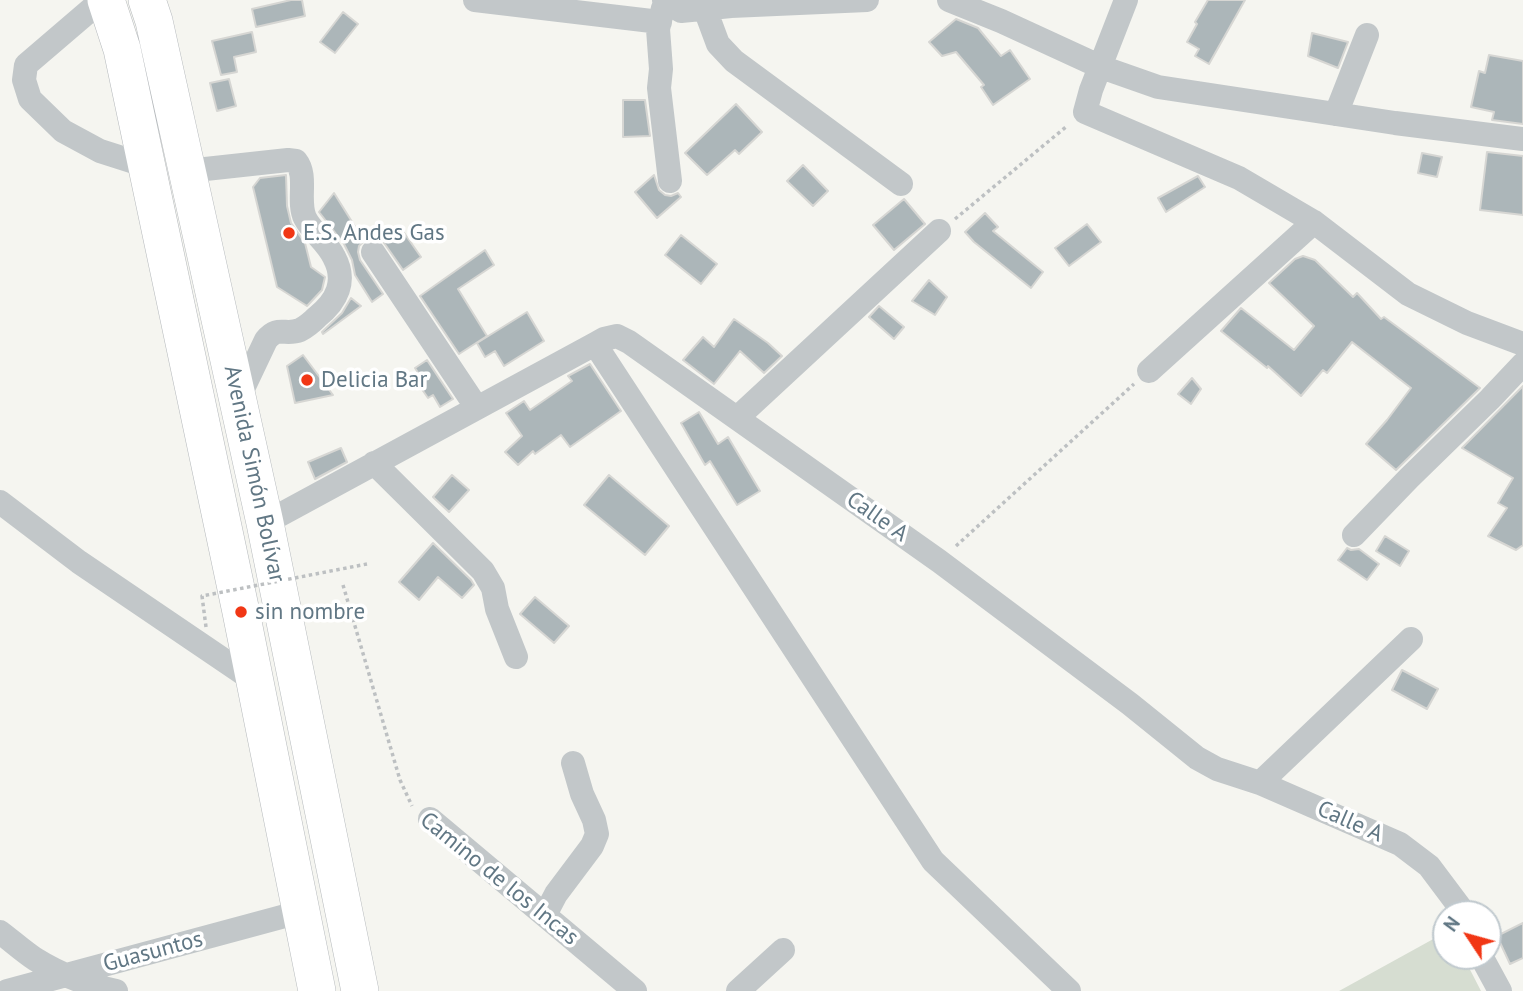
<!DOCTYPE html>
<meta charset="utf-8">
<style>
body{margin:0}
#map{position:relative;width:1523px;height:991px;overflow:hidden;background:#f5f5f0;font-family:"PT Sans",sans-serif}
canvas{display:block}
.north{position:absolute;left:1432px;top:900px;width:70px;height:70px;box-sizing:border-box;background:#fff;border:2px solid #c0c9ce;border-radius:50%;rotate:306deg;font-size:19px;font-weight:700;line-height:28px;text-align:center;color:#617784}
.north::after{content:'';display:block;margin:auto;width:24px;height:32px;background:#f13715;clip-path:polygon(50% 0,100% 100%,50% 72%,0 100%)}
</style>
<div id="map">
<canvas width="1523" height="991"></canvas>
<div class="north">N</div>
</div>
<script>
const context = document.querySelector('canvas').getContext('2d');
context.lineJoin = 'round';
function fillPath(path, color) {
  context.fillStyle = color;
  context.fill(path, 'evenodd');
}
function strokePath(path, color, width, dash) {
  context.strokeStyle = color;
  context.lineWidth = width;
  context.lineCap = dash ? 'butt' : 'round';
  context.setLineDash(dash || []);
  context.stroke(path);
}
function drawText(font, color, halo, rows, align = 'center') {
  context.font = font + ' "PT Sans",sans-serif';
  context.lineWidth = 7;
  context.setLineDash([]);
  context.textBaseline = 'middle';
  context.strokeStyle = halo;
  context.fillStyle = color;
  for (const [text, x, y, turn = 0] of rows) {
    context.save();
    context.translate(x, y);
    context.rotate((+turn || 0) * Math.PI / 180);
    context.textAlign = isNaN(turn) ? turn : align;
    if (halo) context.strokeText(text, 0, 0);
    context.fillText(text, 0, 0);
    context.restore();
  }
}
const green = new Path2D(`
 M1446,932V956H1463L1481,991H1339Z`);
const building = new Path2D(`
 M291,0H302L305,16L256,27L252,9Z
 M1208,0H1245L1209,64L1195,56L1199,49L1187,42L1197,24L1195,22Z
 M343,12L358,24L335,53L320,42Z
 M956,19L978,28L1001,56L1010,50L1030,79L993,105L981,87L984,85L956,52L942,56L929,42Z
 M252,32L256,52L234,57L237,72L221,75L212,41Z
 M1312,33L1348,42L1338,68L1308,56Z
 M1489,55L1523,61V124L1492,120L1494,112L1471,107L1479,71L1485,73Z
 M229,79L236,106L217,111L210,83Z
 M623,100H645L650,136L623,137Z
 M736,104L762,132L739,154L735,150L707,175L685,153Z
 M1487,152L1523,156V215L1480,210Z
 M1422,153L1442,157L1437,177L1418,173Z
 M803,165L828,191L813,206L787,181Z
 M286,175L287,206L291,223L305,243L311,267L325,277L322,290L307,306L277,287L253,187L260,178Z
 M654,175L659,190L665,195L671,196L678,193L681,197L657,218L635,192Z
 M1198,176L1205,187L1166,212L1158,198Z
 M334,193L364,241L359,246L358,252L360,260L383,294L372,302L355,275L352,260L344,244L319,212Z
 M904,199L925,224L894,250L873,225Z
 M985,213L998,227L993,231L1043,272L1031,288L974,242L965,232Z
 M1087,224L1101,242L1069,266L1055,248Z
 M400,227L421,257L403,270L382,240Z
 M681,235L717,264L701,284L665,255Z
 M485,250L494,265L458,289L487,336L459,354L420,296Z
 M1303,256L1315,260L1353,297L1357,293L1381,319L1384,317L1480,388L1396,470L1366,444L1387,420L1411,388L1352,342L1327,373L1323,370L1301,396L1268,366L1267,368L1221,331L1241,308L1294,350L1314,326L1269,283L1295,259Z
 M929,280L947,297L935,315L912,301Z
 M351,298L361,306L323,334L322,332L342,313Z
 M879,306L904,327L894,339L869,317Z
 M527,312L544,341L504,366L495,351L485,357L477,343Z
 M734,319L768,343L782,356L764,373L740,351L714,384L683,360L703,337L714,347Z
 M303,355L333,395L295,403L287,366Z
 M427,360L453,399L440,407L433,395L428,398L419,385L424,382L415,368Z
 M590,364L621,411L570,447L561,435L535,454L533,451L518,465L505,452L522,436L506,413L524,401L530,410L572,381L568,376Z
 M1192,378L1201,389L1191,404L1178,394Z
 M1523,386V545L1516,550L1488,536L1507,508L1498,503L1513,478L1462,448Z
 M699,412L718,444L728,437L760,491L737,505L710,461L705,465L681,423Z
 M341,448L347,462L315,479L308,462Z
 M452,475L469,490L449,512L433,497Z
 M609,475L669,526L645,555L584,505Z
 M1385,536L1409,551L1400,566L1376,551Z
 M433,543L471,580L474,585L462,598L438,577L419,600L399,582Z
 M1347,548L1351,550L1359,549L1379,564L1367,580L1338,560Z
 M535,597L569,626L554,643L520,614Z
 M1402,670L1438,689L1427,709L1392,690Z
 M1523,923V958L1510,964L1497,936Z`);
const path = new Path2D(`
 M955,219L1067,126
 M956,546L1134,384
 M343,585L400,780L412,806`);
const minor = new Path2D(`
 M102,0L26,65L24,80L30,99L63,131L100,151L147,166
 M475,0L660,22
 M664,0L681,11L731,6L867,0
 M949,0L1001,21L1101,67L1158,87L1395,123L1523,139
 M1126,0L1091,90L1085,112L1239,178L1314,222L1408,294L1467,323L1523,344
 M663,8L658,29L661,69L659,88L670,181
 M705,9L718,44L734,61L901,184
 M1336,114L1367,35
 M187,171L288,160L296,161C308,176 297,201 305,218C312,232 327,242 334,257C347,281 337,301 317,317C312,322 306,327 300,330C285,336 278,325 266,340L238,399
 M373,252L477,408
 M595,344L933,861L1069,991
 M1149,371L1314,222
 M737,418L939,231
 M374,463L483,571L493,588L497,609L516,657
 M0,502L79,562L253,680
 M265,523L595,344L604,339L617,336L629,342L939,561L1130,704L1197,758L1217,769L1260,783L1400,844L1429,866L1459,906L1462,914
 M1354,535L1409,478L1490,399L1523,364
 M1260,783L1411,639
 M430,819L635,991
 M545,915L556,894L592,846L597,834L594,820L582,794L573,763
 M0,932C12,941 23,951 35,959C59,974 88,985 116,991
 M1481,956L1500,991
 M7,991L300,912
 M738,991L783,950`);
const highway = new Path2D(`
 M106,0L122,49L241,612L317,991
 M147,0L154,21L265,523L360,991`);
const pathBridge = new Path2D(`
 M206,627L202,596L367,564`);
const markers = [
 [289,233,7,"#f13715"],
 [307,380,7,"#f13715"],
 [241,612,7,"#f13715"]
];
const poiNames = [
 ["E.S. Andes Gas",303,233],
 ["Delicia Bar",321,380],
 ["sin nombre",255,612]
];
const streetNames = [
 ["Avenida Simón Bolívar",254,474,78],
 ["Calle A",877,517,35],
 ["Calle A",1350,822,24],
 ["Camino de los Incas",499,879,39],
 ["Guasuntos",153,952,-15]
];
fillPath(green, '#d6ddd1');
fillPath(building, '#acb6b9');
strokePath(building, '#d6d6d3', 2);
strokePath(highway, '#b6babd', 38);
strokePath(path, '#bdc0c2', 3.5, [3.5, 3.5]);
strokePath(minor, '#c2c7c9', 24);
strokePath(highway, '#fff', 37);
strokePath(pathBridge, '#bdc0c2', 3.5, [3.5, 3.5]);
for (const [x, y, r, color] of markers) {
  const dot = new Path2D();
  dot.arc(x, y, r, 0, 2 * Math.PI);
  context.fillStyle = color;
  context.fill(dot);
  strokePath(dot, '#fff', 2.5);
}
drawText('23px', '#617784', '#fff', poiNames, 'left');
drawText('23px', '#617784', '#fff', streetNames);
</script>
